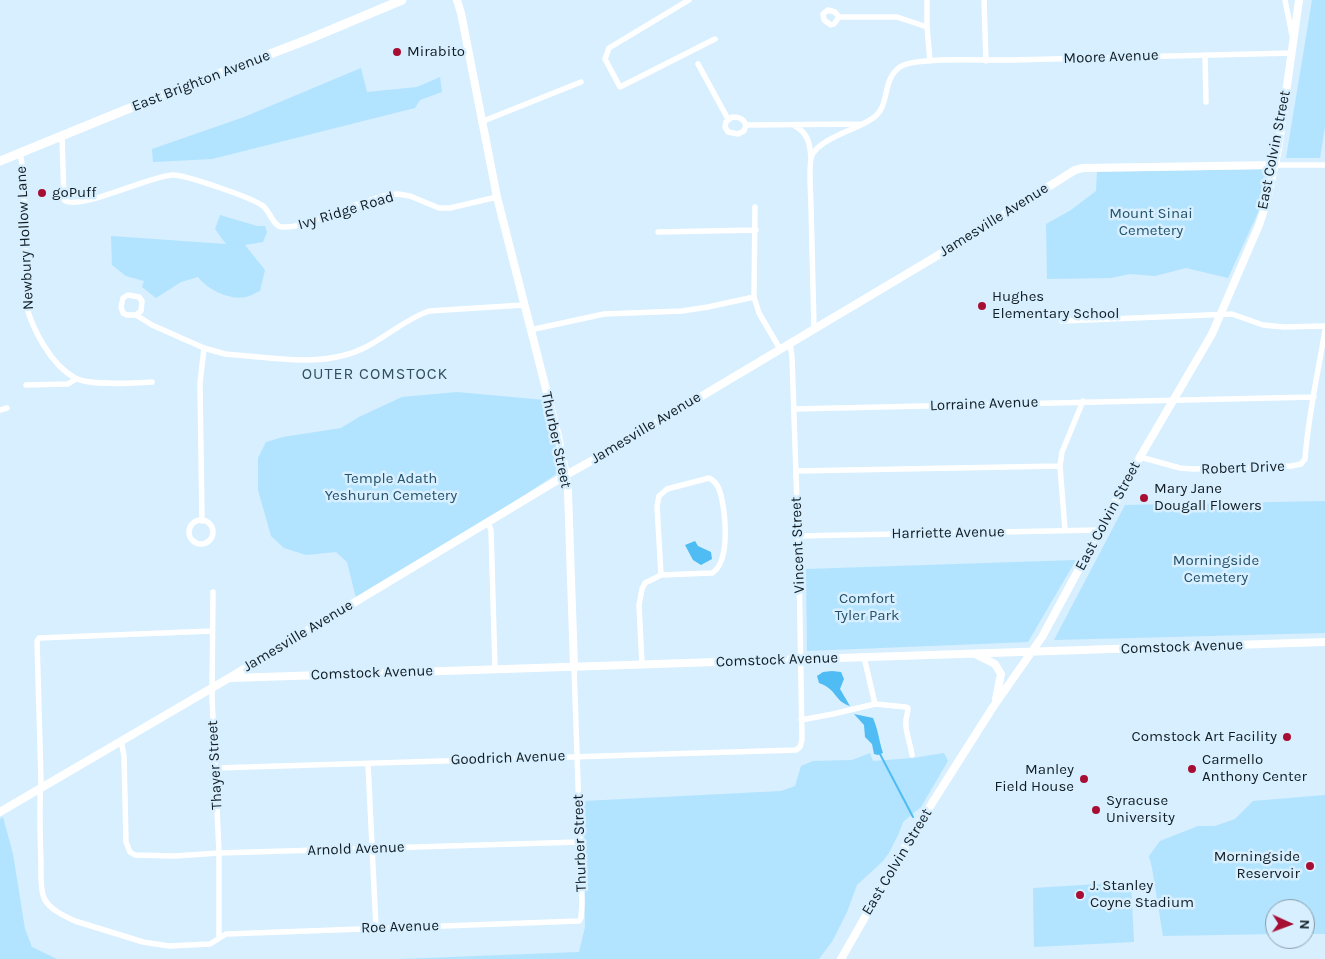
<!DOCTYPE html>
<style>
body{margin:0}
#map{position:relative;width:1325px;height:959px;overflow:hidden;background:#d7efff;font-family:Karla,sans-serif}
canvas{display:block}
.north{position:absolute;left:1265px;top:899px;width:50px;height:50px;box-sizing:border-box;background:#d7efff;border:1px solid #889ba7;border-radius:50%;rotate:92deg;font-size:14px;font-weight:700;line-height:20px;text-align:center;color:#111d23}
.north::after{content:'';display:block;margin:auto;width:18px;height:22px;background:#a70e34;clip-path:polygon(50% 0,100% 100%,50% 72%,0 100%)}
</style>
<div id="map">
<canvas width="1325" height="959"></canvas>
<div class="north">N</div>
</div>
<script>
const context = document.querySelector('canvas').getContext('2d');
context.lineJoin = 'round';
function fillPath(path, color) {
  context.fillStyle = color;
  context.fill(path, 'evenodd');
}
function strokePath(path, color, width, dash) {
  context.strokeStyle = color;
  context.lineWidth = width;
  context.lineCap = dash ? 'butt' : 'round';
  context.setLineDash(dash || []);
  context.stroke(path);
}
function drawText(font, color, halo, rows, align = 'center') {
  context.font = font + ' Karla,sans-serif';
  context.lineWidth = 5;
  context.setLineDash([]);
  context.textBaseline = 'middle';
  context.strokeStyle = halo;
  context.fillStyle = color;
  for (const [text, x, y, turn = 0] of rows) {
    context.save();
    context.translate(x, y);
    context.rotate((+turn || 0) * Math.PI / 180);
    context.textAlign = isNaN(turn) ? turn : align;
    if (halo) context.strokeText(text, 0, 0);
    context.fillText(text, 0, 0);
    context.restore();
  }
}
const green = new Path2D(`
 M1312,0H1325V127L1320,158H1286Z
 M361,68L367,92L417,87L440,77L442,92L420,100L415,108L212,159L153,162L152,149L244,117Z
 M1269,169L1262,204L1228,278L1186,268L1155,276L1130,274L1111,278L1047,279L1046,224L1071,210L1096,191L1097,172Z
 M220,215L257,226H265L267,232L263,242L245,245L265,270L260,291C256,292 253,295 249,296C232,302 208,290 198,277L181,282L156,298L142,287L144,281L126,276L112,265L111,236L226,244L215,229Z
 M457,392L545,400L560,454L561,471L483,522L356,598L347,562L336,552L306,555L284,548L271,536L258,490V458L266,442L283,437L341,428L359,417L402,397Z
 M1325,501V633L1054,640L1125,505Z
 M1076,560L1028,642L807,651L806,569Z
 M870,753L873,761L913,758L944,753L948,761L921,807L903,822L899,833L889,853L882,862L857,885L847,912L833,940L819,959H400L579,952L585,927L584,801L781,791L795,786L801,766L813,761L852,760Z
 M1325,795V934H1305V909H1275V934L1163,936L1152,868L1149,856L1160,841L1198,826H1215L1235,819L1253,801Z
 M3,817L13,854L25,929L32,947L57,959H0V819Z
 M1131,882L1134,942L1034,947L1033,888Z`);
const water = new Path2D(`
 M695,541L698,546L711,552L712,559L701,565L693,560L685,545Z
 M832,671L841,672L844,679L840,689L850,706C834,701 837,689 819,683L817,676L823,672Z
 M854,714L873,718C878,729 879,741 883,753L878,755L874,754L872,744L865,737L864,725Z`);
const stream = new Path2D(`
 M880,754L913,817`);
const street = new Path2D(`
 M689,0L609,48L605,59L620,87L715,39
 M927,0V27L930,61
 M984,0L986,61
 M1285,0L1292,35
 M839,17L834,24L831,25L824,20L823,14L828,10L835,12L839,17H897L927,27
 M1205,55L1206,102
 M698,64L728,119
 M732,117C739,117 743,118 746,125L744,131L738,134L728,132L725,127L726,122Z
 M481,122L581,82
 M746,125L862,124
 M795,126C808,133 810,144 811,158
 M62,136L64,200C78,212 151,175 173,175C186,175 253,198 263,206C270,211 273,227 283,227C299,228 316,219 331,214C350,207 369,200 388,195L398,194L410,196L439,208H450L497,197
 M20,153L23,169L26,305C33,330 51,365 75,378C90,386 134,383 152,382
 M1275,165H1325
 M755,207L754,297L759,313L780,349
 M658,232L756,230
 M136,315L141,311L142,301L139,297L128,295L123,298L121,307L123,313L127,315H136L152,325L204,348L225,354C271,357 324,369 366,347C387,336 406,319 429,311L524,305
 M1062,321L1232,314L1263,325L1284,327L1325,326
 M814,328C813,288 812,247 811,207C811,196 808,163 812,155C822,137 857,130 873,118C891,106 881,80 900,67C916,56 990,61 1012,60C1105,58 1198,55 1292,53
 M530,330L604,314L682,311L708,307L754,297
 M26,385L68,384L76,379
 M794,409L1314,397
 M0,410L7,408
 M1140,457L1180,468L1193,469L1291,466L1301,464L1305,459C1308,416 1318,373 1325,330
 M796,471L1060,466
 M189 532a12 12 0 1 1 24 0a12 12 0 1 1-24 0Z
 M202,521L200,383L204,348
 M488,523L491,530L495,669
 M1065,530L1060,466L1062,452L1083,401
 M797,536L1100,530
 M213,592L212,697L219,853V937
 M212,631L39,638L37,641L41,780C39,808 40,835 41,863C41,873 40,888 44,898C49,909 64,916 75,921L143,942L169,946L210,944L226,934L579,921L581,918L582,902L574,666
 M864,657L875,704
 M642,664L639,605L642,589L645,583L661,575L712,573C731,562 726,508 719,489C717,484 713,480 709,478L667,489L659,496L657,506L661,575
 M801,720L833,714L875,704L906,707L908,708C908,714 905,719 906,725C906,734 911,746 912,755
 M121,740L124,756L126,842L130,852L135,855L175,856L219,853L580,842
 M368,764L376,928
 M216,768L796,750L800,747L802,740L799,563L792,357L790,343`);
const secondary = new Path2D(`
 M457,0L461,13L497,197L558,436L566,475L568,492L574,666
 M977,655L995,664L1001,674L996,699
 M231,678L1325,642
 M0,812L229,678L566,475L618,446L972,235L1075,170L1083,168L1275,165
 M841,959L915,830L993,707L1042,637L1140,457L1212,334L1259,225L1266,204L1278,150L1299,0`);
const primary = new Path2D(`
 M0,161L125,110L309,39L402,0`);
const markers = [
 [397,52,5,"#a70e34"],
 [42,193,5,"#a70e34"],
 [982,306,5,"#a70e34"],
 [1144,498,5,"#a70e34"],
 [1287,737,5,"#a70e34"],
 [1192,769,5,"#a70e34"],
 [1084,779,5,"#a70e34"],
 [1096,810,5,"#a70e34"],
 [1310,866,5,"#a70e34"],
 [1080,895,5,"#a70e34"]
];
const poiNames = [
 ["Mirabito",407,52],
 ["goPuff",52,193],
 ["Hughes",992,297],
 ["Elementary School",992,314],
 ["Mary Jane",1154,489],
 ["Dougall Flowers",1154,506],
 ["Comstock Art Facility",1277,737,"right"],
 ["Carmello",1202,760],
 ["Anthony Center",1202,777],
 ["Manley",1074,770,"right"],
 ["Field House",1074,787,"right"],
 ["Syracuse",1106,801],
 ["University",1106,818],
 ["Morningside",1300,857,"right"],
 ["Reservoir",1300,874,"right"],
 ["J. Stanley",1090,886],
 ["Coyne Stadium",1090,903]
];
const streetNames = [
 ["Moore Avenue",1111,57,-2],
 ["East Brighton Avenue",201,81,-21],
 ["East Colvin Street",1274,150,-79],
 ["Ivy Ridge Road",346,211,-17],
 ["Jamesville Avenue",994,220,-32],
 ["Newbury Hollow Lane",25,238,-93],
 ["Lorraine Avenue",984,404,-2],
 ["Jamesville Avenue",646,428,-31],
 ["Thurber Street",556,440,78],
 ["Robert Drive",1243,468,-2],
 ["East Colvin Street",1108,516,-62],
 ["Harriette Avenue",948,533,-1],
 ["Vincent Street",798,545,-92],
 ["Jamesville Avenue",298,636,-31],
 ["Comstock Avenue",1182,647,-2],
 ["Comstock Avenue",777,660,-2],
 ["Comstock Avenue",372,673,-2],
 ["Goodrich Avenue",508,758,-2],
 ["Thayer Street",215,765,-93],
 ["Thurber Street",580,843,-92],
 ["Arnold Avenue",356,849,-2],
 ["East Colvin Street",897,862,-59],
 ["Roe Avenue",400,927,-2]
];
const parkNames = [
 ["Mount Sinai",1151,214],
 ["Cemetery",1151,231],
 ["Temple Adath",391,479],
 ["Yeshurun Cemetery",391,496],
 ["Morningside",1216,561],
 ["Cemetery",1216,578],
 ["Comfort",867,599],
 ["Tyler Park",867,616]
];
const neighbourhoodNames = [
 ["OUTER COMSTOCK",375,374]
];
fillPath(green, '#b2e3ff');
fillPath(water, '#4fbcf3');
strokePath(stream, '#4fbcf3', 2);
strokePath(street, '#fff', 5.5);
strokePath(secondary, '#fff', 8);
strokePath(primary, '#fff', 9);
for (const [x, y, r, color] of markers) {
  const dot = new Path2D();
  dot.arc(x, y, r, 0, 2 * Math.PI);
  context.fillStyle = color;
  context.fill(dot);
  strokePath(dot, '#d7efff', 2);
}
drawText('15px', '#111d23', '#d7efff', poiNames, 'left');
drawText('15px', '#111d23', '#d7efff', streetNames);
drawText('15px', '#255269', '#d7efff', parkNames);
context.letterSpacing = '1px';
drawText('16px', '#334e5d', '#d7efff', neighbourhoodNames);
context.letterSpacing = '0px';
</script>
